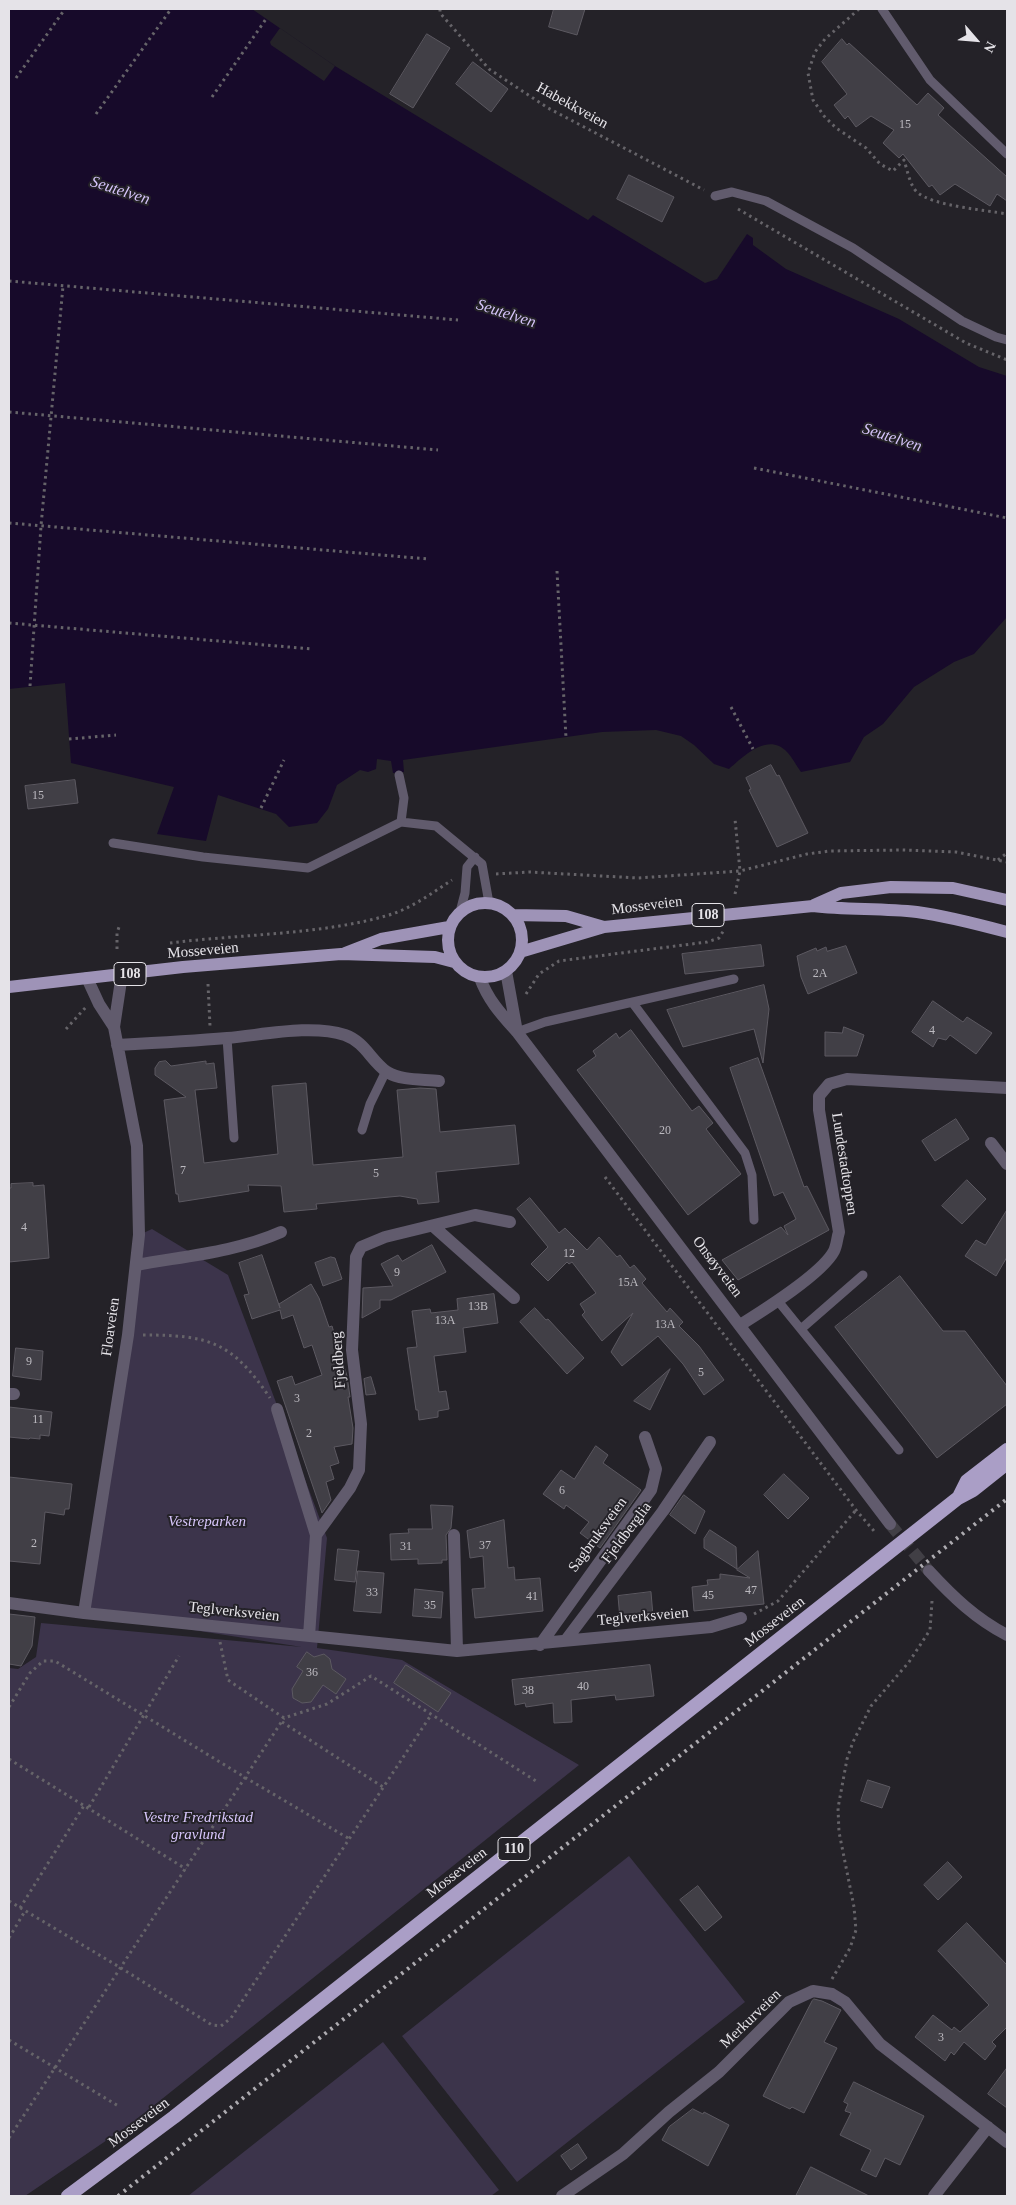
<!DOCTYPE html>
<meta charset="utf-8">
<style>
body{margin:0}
#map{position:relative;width:1016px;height:2205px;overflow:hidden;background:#242228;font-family:Georgia,serif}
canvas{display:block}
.frame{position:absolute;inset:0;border:10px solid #e5e3e8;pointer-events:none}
.north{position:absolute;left:951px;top:15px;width:50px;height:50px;-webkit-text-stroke:4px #242228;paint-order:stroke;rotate:117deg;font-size:14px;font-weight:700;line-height:20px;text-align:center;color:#e5e3e8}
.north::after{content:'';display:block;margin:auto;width:18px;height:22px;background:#e5e3e8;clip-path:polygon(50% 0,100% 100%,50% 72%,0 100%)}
</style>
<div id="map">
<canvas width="1016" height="2205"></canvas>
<div class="frame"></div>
<div class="north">N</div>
</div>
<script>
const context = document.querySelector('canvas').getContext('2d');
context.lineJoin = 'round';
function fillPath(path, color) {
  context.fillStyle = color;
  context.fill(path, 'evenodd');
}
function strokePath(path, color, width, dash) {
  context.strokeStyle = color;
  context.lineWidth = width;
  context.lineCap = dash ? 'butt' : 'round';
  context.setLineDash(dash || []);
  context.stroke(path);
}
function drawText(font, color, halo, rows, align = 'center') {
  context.font = font + ' Georgia,serif';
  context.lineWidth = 4;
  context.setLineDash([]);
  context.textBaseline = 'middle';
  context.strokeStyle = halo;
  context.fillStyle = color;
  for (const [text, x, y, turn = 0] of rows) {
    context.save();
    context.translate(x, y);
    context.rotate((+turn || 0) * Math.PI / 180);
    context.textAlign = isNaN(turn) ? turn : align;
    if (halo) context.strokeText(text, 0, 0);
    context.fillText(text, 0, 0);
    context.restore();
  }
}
const green = new Path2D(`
 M152,1229L228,1275L327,1538L317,1648L402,1660L579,1765L132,2123L25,2196H9V1668L18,1669L36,1657L41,1623L302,1647L84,1613L139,1235Z
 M629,1856L745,2002L517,2182L402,2036Z
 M383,2042L499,2190L491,2196H188Z`);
const water = new Path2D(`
 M9,9H252L335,66L588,220L593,215L705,283L717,279L747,234L753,238V245L786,269L899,319L979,367L1007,376V617L974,654L954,662L914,687L883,724L864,737L850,762L801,772C796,765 792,757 787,752C768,732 744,756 729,769L714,764L694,745L681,736L656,730L602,732L403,760L404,772L393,773L391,761L377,759L376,769L368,772L360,770L337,785L328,809L317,823L289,827L276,814L218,795L206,841L157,834L174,787L71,763L65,683L9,689Z`);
const pier = new Path2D(`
 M280,28L335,66L324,81L271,45L270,42Z`);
const building = new Path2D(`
 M554,9H585L577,35L549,27Z
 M427,34L450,48L413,108L390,94Z
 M842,39L847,45L849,43L917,105L928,93L944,108L938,115L1007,177V201L997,194L990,206L955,184L940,195L932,185L929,187L903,154L899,158L883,143L894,130L871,116L856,127L848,116L845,119L834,105L847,94L822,62Z
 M473,62L508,89L491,112L456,84Z
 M629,175L674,197L662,222L617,199Z
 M771,765L777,776L779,775L808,833L777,847L749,790L751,789L746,778Z
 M75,780L78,803L28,809L25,786Z
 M761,945L764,966L685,974L682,954Z
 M846,946L857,973L808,994L801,977L797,956L816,948L817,951L826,947L827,951Z
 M764,985L769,1009L763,1063L754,1029L683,1047L667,1010Z
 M933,1001L963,1022L967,1017L992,1033L976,1054L950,1035L946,1040L938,1038L933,1047L912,1032Z
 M844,1027L864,1035L857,1056H825V1032L842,1033Z
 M631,1030L692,1111L699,1106L713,1123L706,1129L741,1174L688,1215L577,1070L596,1056L593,1051L616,1033L619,1038Z
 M758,1058L804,1187L807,1186L829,1230L738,1280L722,1260L781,1227L788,1235L784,1226L796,1219L783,1192L774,1196L730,1068Z
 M166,1061L171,1066L206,1061V1064L214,1063L217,1088L195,1090L204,1163L278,1154L272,1086L306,1083L313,1165L403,1157L397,1090L420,1088L436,1089L440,1132L515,1125L519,1164L436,1172L439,1202L418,1204L417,1199L400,1196L316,1204L317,1209L284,1212L281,1186L248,1185L249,1191L179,1202L178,1194H176L164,1100L186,1097L155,1075V1068L159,1062Z
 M956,1119L969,1139L935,1161L922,1141Z
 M967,1180L986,1199L962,1224L942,1206Z
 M33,1183V1186L44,1185L49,1258L9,1262V1188H11V1184Z
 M530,1198L559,1233L565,1228L587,1250L599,1237L617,1257L620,1255L630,1268L634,1265L646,1279L642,1283L667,1312L670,1308L683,1322L679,1326L699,1346L724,1380L704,1395L683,1364L658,1336L622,1366L611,1352L633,1313L602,1341L582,1315L585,1312L580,1304L596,1293L572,1262L569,1264L567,1262L548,1281L531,1264L548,1247L517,1209Z
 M1007,1210V1257L996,1276L965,1256L976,1240L985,1245Z
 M432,1245L446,1272L391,1300H380V1308L362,1318L363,1288L393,1286L381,1264L398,1255L402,1261Z
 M262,1255L280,1308L279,1304L311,1284L319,1298L329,1327L332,1326L347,1376L350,1397H348L353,1428L352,1444L334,1447L339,1463L330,1466L334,1479L326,1482L331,1500L322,1513L277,1381L292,1376L295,1385L322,1375L312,1345L304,1348L293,1315L282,1319L280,1310L252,1319L244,1295L249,1294L239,1263Z
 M331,1257L335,1258L342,1279L323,1286L315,1263Z
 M900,1276L943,1331H965L1007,1386V1404L937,1458L835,1327Z
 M494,1294L498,1323L463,1328L466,1352L434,1356L439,1392L446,1391L449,1409L438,1411V1417L419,1420L418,1410H416L407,1348L417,1347L412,1311L430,1309L431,1313L458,1310L457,1299Z
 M535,1308L546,1320L548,1319L584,1358L567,1374L520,1322Z
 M16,1348L43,1351L41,1380L13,1376Z
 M670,1369L650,1410L634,1401Z
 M371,1377L376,1394L366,1395L364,1379Z
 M9,1407L52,1412L49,1436L40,1435V1439L30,1438L29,1439L9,1437Z
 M596,1446L608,1455L603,1463L641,1490L600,1548L580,1533L589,1522L566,1505L564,1509L543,1494L561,1470L574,1479Z
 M784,1474L809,1498L788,1519L764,1495Z
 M9,1477L72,1484L69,1509H65L64,1515L45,1512L40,1564L9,1561Z
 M684,1495L705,1511L695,1534L670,1515Z
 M431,1505L453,1506L451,1528L446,1535L447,1560H442V1563L418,1564V1559L391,1560L390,1534L409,1533L408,1529H432Z
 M504,1520L508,1568L514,1567L515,1580L540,1578L543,1611L475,1618L472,1589L485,1588L483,1556L470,1558L467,1531Z
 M710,1530L736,1547L737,1569L704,1548V1539Z
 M338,1549L359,1551L355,1582L335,1580Z
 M758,1551L764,1604L694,1611L692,1587L708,1585L707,1580L720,1579V1574L750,1578L737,1570Z
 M358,1571L384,1573L381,1613L354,1611Z
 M415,1589L443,1592L441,1618L413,1616Z
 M651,1592L653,1616L620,1619L618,1596Z
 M9,1614L35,1617L32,1646L21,1666L9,1664Z
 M307,1652L314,1657L324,1654L330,1659L332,1669L346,1679L336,1694L323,1685L311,1702L302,1703L293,1698L292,1689L303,1671L297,1667Z
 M406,1665L451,1693L438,1712L394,1683Z
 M650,1665L654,1696L616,1700L615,1695L571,1700L572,1722L554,1723L553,1703L526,1707L525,1703L515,1705L512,1680Z
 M868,1780L890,1787L882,1808L861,1801Z
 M948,1862L962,1877L938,1900L924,1885Z
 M698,1886L722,1917L705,1931L680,1900Z
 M967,1923L1007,1965V2027L992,2042L996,2046L985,2060L964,2042L954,2055L951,2052L945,2061L915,2037L933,2015L952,2030L954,2027L960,2032L989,2005L938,1951Z
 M814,1999L822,2001L841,2010L824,2042L837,2048L804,2113L792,2107L790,2109L763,2096L812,2001Z
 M1007,2068V2108L988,2094Z
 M854,2082L924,2116L900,2165L885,2158L876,2177L861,2170L871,2150L840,2135L851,2113L845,2111L848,2104L844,2102Z
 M693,2109L703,2114L704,2112L729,2125L708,2166L662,2140L669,2127Z
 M578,2144L587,2158L571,2170L561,2156Z
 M811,2167L869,2196H796Z`);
const tertiaryTunnel = new Path2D(`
 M890,1524L929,1571`);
const path = new Path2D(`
 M440,9V13L489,69L548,108L704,190
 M859,9L825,39L815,52L808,73L813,100L824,116L836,128L866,148L880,164L893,171L904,160C907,169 910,186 917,192C932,206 986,210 1007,214
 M16,78L65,9
 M212,97L266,19
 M96,114L171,9
 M738,209L966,343L1007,360
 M9,281L458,320
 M9,412L438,450
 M754,468L1007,518
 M9,523L428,559
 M557,571L566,738
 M9,623L312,649
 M30,686L41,526L63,286
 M731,707L753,749
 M69,739L116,735
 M261,808L284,760
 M998,860L1007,853
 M496,874L529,872L638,878L740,871L807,854L830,851L902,850L956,852L1007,862
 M735,894L740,871L735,819
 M170,943C241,934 321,935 389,915C412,908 432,893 452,880
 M117,949V933L119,927
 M208,984L210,1026
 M526,994L539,974L559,961L707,942L719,938L724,930
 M66,1029L86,1007
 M605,1177L856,1510L874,1531
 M143,1335C210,1335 232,1342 270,1398
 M754,1614L778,1601L856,1510
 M220,1642L228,1680L284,1718L327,1704L371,1676L536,1781
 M9,1707L30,1673L43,1661H55L246,1778L348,1838
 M282,1722L383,1787
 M9,1759L186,1869
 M89,1807L179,1656
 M9,1901L121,1968L212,2025L221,2026L231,2018L431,1715
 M20,1908L85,1804
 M9,1938L25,1911
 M832,1979L850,1948L856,1930L854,1907L839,1832L838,1808L847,1759L853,1742L871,1706L909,1662L930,1630L932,1601
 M9,2040L120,2107
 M9,2138L284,1718`);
const service = new Path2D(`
 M882,9L930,80L1007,154
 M715,196L732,192L766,201L853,248L962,321L996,337L1007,340
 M399,775L404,798L401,822
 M113,843L203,857L308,868L401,822L436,826L482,864L489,903
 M460,912L465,893L467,867L475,857
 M632,1002L745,1153L752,1175L754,1220
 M517,1032L545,1022L734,979
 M227,1038L234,1138
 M362,1130L370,1104L386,1071
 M778,1301L899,1450
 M801,1329L863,1275`);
const minor = new Path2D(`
 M87,978L99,1004L114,1027
 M117,1045C154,1043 191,1041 227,1038C263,1035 311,1024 345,1035C365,1042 371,1061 387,1072C402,1081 423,1079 439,1081
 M991,1143L1007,1164
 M433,1226L514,1298
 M136,1265C185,1256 236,1252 281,1232
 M740,1325C764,1310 822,1274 834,1251C837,1245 837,1238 839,1232L819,1110V1096L829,1084L847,1079L1007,1088
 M9,1394H14
 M277,1409L316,1535
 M454,1535L457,1651
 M9,1603L84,1613L457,1651L711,1627L741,1618
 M84,1613L128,1335L139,1235L137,1146L114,1027L122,974
 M309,1636L316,1535L350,1488L359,1470L361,1424L352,1350L356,1257L361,1247L385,1237L475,1215L510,1222
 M566,1640L663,1511L710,1442
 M540,1645L651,1490L656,1469L645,1437
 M562,2196L623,2154L669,2112L719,2072L789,2002L813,1991L832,1994L845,2002L880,2044L1007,2142
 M934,2196L988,2127`);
const tertiary = new Path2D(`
 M506,971L517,1032
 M480,978C488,1000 501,1014 517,1032L890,1524
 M929,1571C953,1597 976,1619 1007,1635`);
const primary = new Path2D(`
 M448 940a37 37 0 1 1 74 0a37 37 0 1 1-74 0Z
 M814,905L841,893L891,887L953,888L1007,900
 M513,915L566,916L604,927
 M520,952L604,927L813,906C847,910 882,908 917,912C947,916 977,924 1007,932
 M345,953L381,939L449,927
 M9,987L183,967L341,954L435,957L454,962`);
const trunk = new Path2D(`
 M959,1497L967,1481L1007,1450
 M68,2196L174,2117L958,1498L973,1490L1007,1463`);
const rail = new Path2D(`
 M118,2196L1007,1499`);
const numberNames = [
 ["15",905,125],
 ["15",38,796],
 ["2A",820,974],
 ["4",932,1031],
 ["20",665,1131],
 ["7",183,1171],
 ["5",376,1174],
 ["4",24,1228],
 ["12",569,1254],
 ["9",397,1273],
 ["15A",628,1283],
 ["13B",478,1307],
 ["13A",445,1321],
 ["13A",665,1325],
 ["9",29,1362],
 ["5",701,1373],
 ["3",297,1399],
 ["11",38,1420],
 ["2",309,1434],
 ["6",562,1491],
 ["2",34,1544],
 ["37",485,1546],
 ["31",406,1547],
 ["47",751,1591],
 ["33",372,1593],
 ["45",708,1596],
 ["41",532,1597],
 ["35",430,1606],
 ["36",312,1673],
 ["40",583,1687],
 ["38",528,1691],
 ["3",941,2038]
];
const shields = [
 [708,915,32],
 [130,974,32],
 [514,1849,32]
];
const shieldNames = [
 ["108",708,915],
 ["108",130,974],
 ["110",514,1849]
];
const streetNames = [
 ["Habekkveien",572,106,29],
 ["Mosseveien",647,906,-7],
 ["Mosseveien",203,951,-5],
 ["Lundestadtoppen",844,1164,81],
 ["Onsøyveien",717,1267,53],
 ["Floaveien",111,1327,-82],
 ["Fjeldberg",339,1360,-94],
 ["Fjeldberglia",627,1533,-53],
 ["Sagbruksveien",598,1535,-54],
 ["Teglverksveien",234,1612,6],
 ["Teglverksveien",643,1617,-5],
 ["Mosseveien",775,1622,-38],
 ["Mosseveien",457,1873,-38],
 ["Merkurveien",751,2019,-44],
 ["Mosseveien",139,2123,-37]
];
const parkNames = [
 ["Vestreparken",207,1522],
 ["Vestre Fredrikstad",198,1818],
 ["gravlund",198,1835]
];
const waterNames = [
 ["Seutelven",120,191,18],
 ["Seutelven",506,314,18],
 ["Seutelven",892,438,18]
];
fillPath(green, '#3c344b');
fillPath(water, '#170a2a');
fillPath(pier, '#242228');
fillPath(building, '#413f46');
strokePath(building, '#5c5961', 1);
strokePath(tertiaryTunnel, '#413f45', 12, [12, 6]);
strokePath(path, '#666469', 3, [2.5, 4]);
strokePath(service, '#615b6d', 9);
strokePath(minor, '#615b6d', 12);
strokePath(tertiary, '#615b6d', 12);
strokePath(primary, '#9e93b7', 12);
strokePath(trunk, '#aa9ec6', 14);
strokePath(rail, '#aeacb1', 4, [2.5, 5]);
drawText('12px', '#bcbac0', null, numberNames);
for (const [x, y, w] of shields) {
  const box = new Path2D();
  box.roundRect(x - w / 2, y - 11.5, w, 23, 4);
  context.fillStyle = '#242228';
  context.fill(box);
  strokePath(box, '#e5e3e8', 1);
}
drawText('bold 14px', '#e5e3e8', null, shieldNames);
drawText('15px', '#e5e3e8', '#242228', streetNames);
drawText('italic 15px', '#d7c6fb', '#242228', parkNames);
drawText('italic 16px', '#d5c4f9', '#242228', waterNames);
</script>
